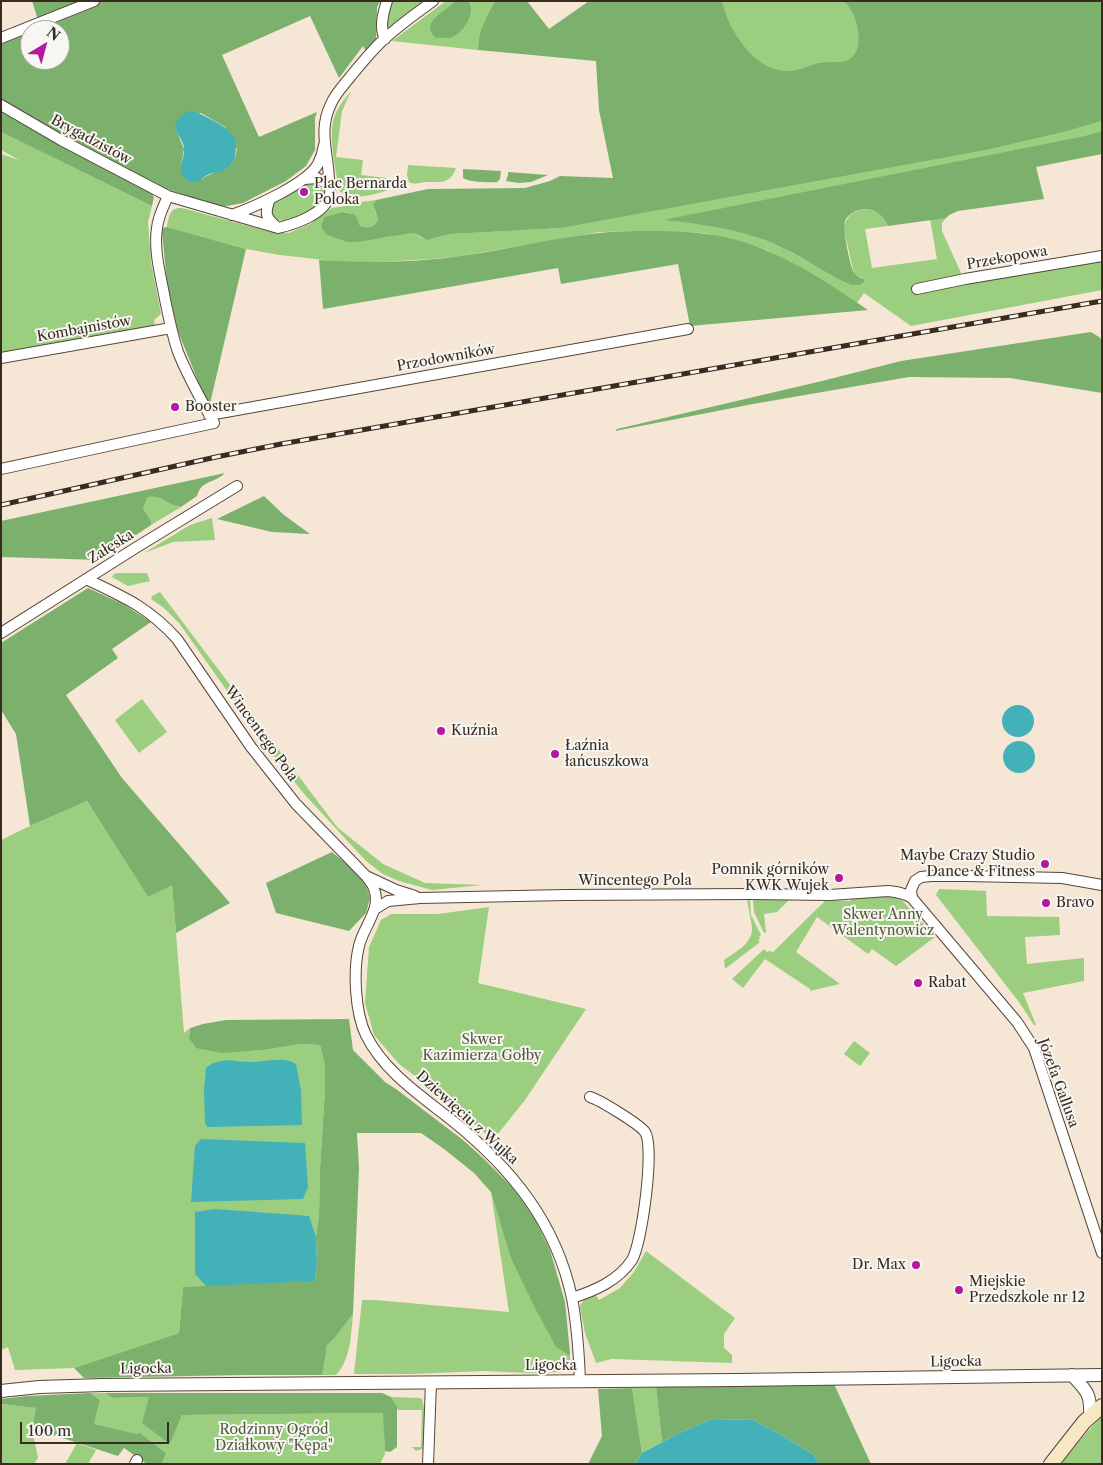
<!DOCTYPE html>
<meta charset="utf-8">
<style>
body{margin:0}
#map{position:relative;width:1103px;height:1465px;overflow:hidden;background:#f5e6d5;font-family:"Libre Caslon Text",serif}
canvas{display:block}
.frame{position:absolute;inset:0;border:2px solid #3b2a1e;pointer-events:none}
.north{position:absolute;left:20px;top:20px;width:50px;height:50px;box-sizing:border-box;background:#f6f6f2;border:1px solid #aba49d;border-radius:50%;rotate:37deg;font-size:14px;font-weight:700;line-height:20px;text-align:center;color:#3b2a1e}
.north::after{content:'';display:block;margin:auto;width:18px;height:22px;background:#b5179e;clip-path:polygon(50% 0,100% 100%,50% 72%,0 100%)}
.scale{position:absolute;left:20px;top:1422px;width:149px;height:22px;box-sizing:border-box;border:2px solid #3b2a1e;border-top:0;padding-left:6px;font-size:15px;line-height:18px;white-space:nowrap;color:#3b2a1e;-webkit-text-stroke:4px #f6f6f2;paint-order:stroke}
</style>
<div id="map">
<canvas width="1103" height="1465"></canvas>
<div class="frame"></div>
<div class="north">N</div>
<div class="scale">100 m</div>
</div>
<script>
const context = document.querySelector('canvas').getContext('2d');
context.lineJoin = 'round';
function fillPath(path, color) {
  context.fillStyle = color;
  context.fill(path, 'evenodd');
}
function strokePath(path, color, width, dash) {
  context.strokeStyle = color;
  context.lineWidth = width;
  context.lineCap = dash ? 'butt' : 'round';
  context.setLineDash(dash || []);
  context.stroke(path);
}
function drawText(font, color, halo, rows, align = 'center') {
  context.font = font + ' "Libre Caslon Text",serif';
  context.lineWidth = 4;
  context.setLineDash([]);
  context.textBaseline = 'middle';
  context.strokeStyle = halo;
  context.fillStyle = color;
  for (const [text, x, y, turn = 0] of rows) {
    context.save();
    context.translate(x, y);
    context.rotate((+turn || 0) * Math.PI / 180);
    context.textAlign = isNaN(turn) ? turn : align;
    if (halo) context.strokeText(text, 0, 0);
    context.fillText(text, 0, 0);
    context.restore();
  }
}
const green = new Path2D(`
 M393,1H425L389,28L386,26L389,10Z
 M446,1H495C486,17 478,32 478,50L392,41Z
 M722,1H844C847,5 851,9 853,14C859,28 864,55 845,61C836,63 827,61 818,63C807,66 797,71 785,71C752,69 729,30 722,1Z
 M351,91L342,111L336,157L363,160L361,175L395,179C395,182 396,184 394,186C388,193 356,199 348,196C344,195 341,193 339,190C336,170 328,137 334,118C337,108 344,100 351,91Z
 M1102,121V131L1084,136L665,220L715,226L746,233L784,248L851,285H860L866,280L855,274L853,270L844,229C845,210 868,204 882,215C885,218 886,222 888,226L865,229L872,268L937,259L930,219L946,218L942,223V231L966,284L1102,261V290L911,326L864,293L857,303L811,273L767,250L739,241L704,233L638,231L600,232L461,256L432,259L378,262H342L280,255L246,249L167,227C169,216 169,208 182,208L271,232L289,233L310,224L332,208L345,206V204L376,200L374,202V208L378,219C375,227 369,229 360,226C358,223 357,218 354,215C345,208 325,215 321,225C337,229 364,238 379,238C390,238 399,233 410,233C415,233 416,235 420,237C430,242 441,236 451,234L562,228L987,150L1064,132Z
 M1,132L152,206L148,222L151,262L161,314L154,320L155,326L1,352V154L19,160L1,150Z
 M408,165L456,168C450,185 440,182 425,182C419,183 415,185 409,182L407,175Z
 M312,181L324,187L326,192C319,208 287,231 271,216V206L275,201Z
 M152,496H157L178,507H181L151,525V521L143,508L147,498Z
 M212,518L215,540L173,542L144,553L190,525Z
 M117,573H147L150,581L128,586L112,577L114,574Z
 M160,592L337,827L383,864L425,883L482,885L432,890L399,881L383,874L366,861L305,795L271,753L179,623L164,608L151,599L152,596Z
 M142,699L167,732L139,753L115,720Z
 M87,801L148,897L172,884L184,1033L190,1028L189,1038L245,1051L263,1050L301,1044L320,1045L325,1066V1089L320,1168L319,1215L316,1237L315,1281L183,1287L179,1333L74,1368L15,1370L8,1347L1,1350V840L30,826Z
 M939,889L986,891L987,916L1059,917L1060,935L1025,937L1027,964L1084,958V981L1023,993L1036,1025H1034L1019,1002L936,895Z
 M883,895L901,899L935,937L896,966L872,949L868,954L817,917L796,952L840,984L810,991V989L765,959L743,988L732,979L764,949L767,952L769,951L773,952L826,900L851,901V896Z
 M750,898L751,915L761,935L759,937L760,939L758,940L760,942L725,969L724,960C735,952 753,944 752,927C751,918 748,908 747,899Z
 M753,899H789V900L777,912L764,914L766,932L764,933L754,912Z
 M489,907L478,983L586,1009L525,1100L493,1140L435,1091L399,1064L374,1035L365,1003L369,947L381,920L391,914H438Z
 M854,1041L870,1053L860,1066L844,1054Z
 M491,1192L510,1256L569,1354L570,1353V1362L568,1370L563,1372L530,1373L484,1371L412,1374H354L362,1300H375L509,1312Z
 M646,1251L735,1318L724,1334V1348L732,1355V1363L612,1359L596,1363L585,1333L580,1307C582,1299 589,1297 595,1294L599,1300L620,1288L634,1272Z
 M353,1314C351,1334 351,1359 336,1375H322L326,1354V1346L333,1340Z
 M656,1387L662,1442L642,1453L632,1388Z
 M90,1393H105L112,1398L149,1397L170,1444L182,1415L384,1413L385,1454L380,1464H162L166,1453L139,1432L138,1434L94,1424L100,1400Z
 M391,1397L420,1398L422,1399L424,1408V1447L422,1449L416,1451L412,1447H421L422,1410H398Z
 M1,1404L36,1408L32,1428L38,1458L34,1464H1Z
 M1102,1416V1464H1060L1088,1431Z
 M77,1443L96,1450L88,1464H65Z`);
const forest = new Path2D(`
 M32,1H84L38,20Z
 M102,1H380L377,7L376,43L367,53L363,46L339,78L310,16L222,55L259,137L317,112L315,118V150L306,166L286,181L243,203L221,207L161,187L18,110L1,100V41ZM30,30H60V60H30ZM201,113L225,127L237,149C231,177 220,166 202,179L181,165L184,149L177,132L176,127L177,123Z
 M455,1H468C477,12 464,32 452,37C447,39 441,37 436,38C418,21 447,12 455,1Z
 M495,1H527L549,29L589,1H722C729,30 752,68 785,71C797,71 807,66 818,63C827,61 836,63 845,61C864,55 859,28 853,14C851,9 847,5 844,1H1102V121L1064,132L987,150L562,228L451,234L427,240L416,234L412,233L357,242H348L327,235L322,229L321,225L325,217L342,212L354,214L356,216L360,226C369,229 375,227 378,219L373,204L376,200L428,189L525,188L550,181L560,176L613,178L599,110L596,61L478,50C478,31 486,17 495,1Z
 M1,110L150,192L154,197L152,206L1,132Z
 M1102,131V154L1036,167L1044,199L958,211L949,215L946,218L888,226C882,212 871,206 856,211C852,213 847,216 845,221C842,228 850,264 853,271C856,276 861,278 866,280L860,285H851C828,275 807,259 783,248C743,229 707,225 663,220L1084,136Z
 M463,169L501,171L500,179L497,182C489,183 469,182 463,178Z
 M508,172L548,175L531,182L519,183L506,181L508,175Z
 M167,227L246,249L209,408L177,329L167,282L162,232L163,228Z
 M638,231C663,231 689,231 714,235C771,244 821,278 868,310L690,326L678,264L561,284L558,268L323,309L319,260C366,263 413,263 460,256C520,248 577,231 638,231Z
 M1091,332L1099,337L1102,340V393L1010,378L909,377L753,404L615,431L617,429L822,381L901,361Z
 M225,473C214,484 202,479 197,496L181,507C168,506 159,492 147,498L143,508L151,521V525L99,560L1,557V521Z
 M264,496L284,515L310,534L272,532L217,519Z
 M88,588L123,604L151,622L112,649L118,658L66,695L122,778L230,903L176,933L172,885L148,897L87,801L30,826L16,734L1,710V643Z
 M332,852L364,878L370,898L366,913L349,931L276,913L266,883Z
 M349,1019L353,1050L385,1082L396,1089L463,1140L482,1157L510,1185L522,1200L536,1221L550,1250L565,1302L570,1353L569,1355L556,1347L535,1308L510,1256L491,1192L474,1173L444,1149L421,1133H357L359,1168L353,1314L333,1340L326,1346V1354L322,1375H244L84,1378L74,1368L179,1333L183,1287L315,1280L317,1262L316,1237L319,1215L320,1168L325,1089V1066L320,1045L301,1044L263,1050L221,1053L196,1048L189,1038L190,1028L203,1024L226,1020Z
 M834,1384L871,1464H819L814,1455L783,1436L753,1420L712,1419L677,1434L662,1442L656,1387Z
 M632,1388L642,1453L635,1464H588L602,1436L598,1389Z
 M90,1393L100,1400L94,1424L138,1434L139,1432L166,1453L162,1464H147L124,1448L118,1456L32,1428L36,1408L1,1404V1399L27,1396Z
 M105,1393H382L391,1397L397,1407V1447L390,1452L385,1451L383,1413L182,1415L170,1444L142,1423L149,1397L112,1398Z`);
const water = new Path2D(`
 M191,111C199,113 205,116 212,120C227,128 240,136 235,155C234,162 230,167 224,170C219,173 214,172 209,174C201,178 194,187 185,178C176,170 185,158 184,149C184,141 177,135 175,127C177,119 183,112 191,111Z
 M1002 721a16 16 0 1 1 32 0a16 16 0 1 1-32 0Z
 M1003 757a16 16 0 1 1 32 0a16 16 0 1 1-32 0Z
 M227,1060C235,1061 244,1062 252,1062C267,1062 283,1056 296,1064L301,1091L302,1125L207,1127L205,1122L204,1091L206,1068L213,1063Z
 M201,1139L305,1143L308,1187L303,1199L191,1202L195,1146Z
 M216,1209L309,1216L316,1237L317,1262L315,1281L206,1286L195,1274V1212Z
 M712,1419L753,1420L783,1436L814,1455L819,1464H635L642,1453L677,1434Z`);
const minor = new Path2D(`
 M1,38L94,1
 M385,39C379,28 383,13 387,1
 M1,105L61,140L168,196L278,228C295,224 326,214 330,194C331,189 329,184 329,179C328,152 318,130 331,104C335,94 344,85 351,76C360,65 369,54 379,44C395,28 414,15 433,1
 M304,179L317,178L329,185
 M270,199C264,214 266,218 278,228
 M232,215C254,207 307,184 318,164C321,158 323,151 324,145
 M917,289L965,279L1102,256
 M1,358L171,328
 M209,415L688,329
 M1,469L214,423C201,400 188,377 178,352C171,331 167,310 163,289C159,269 154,248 157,228C158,217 163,207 168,196
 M86,579C124,597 148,607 177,639L251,747L296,804L366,876L396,890L415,896
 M1,633L137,547L237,486
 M366,876C369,880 373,884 374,889C382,909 363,927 359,946C353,970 355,1013 366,1035C384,1072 423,1097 454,1122C512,1169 556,1223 572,1298C577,1325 579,1354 580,1381
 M912,898L911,890L915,881L921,877L931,876H967L1062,878L1102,885
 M375,909L388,901L420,898L566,895L750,894L830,895L888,891C897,892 905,893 912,898L1017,1022L1034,1048L1102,1253
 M572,1298C594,1291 618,1281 632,1260C642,1243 655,1147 645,1132C639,1124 600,1100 590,1097
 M135,1464L137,1460
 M428,1464L431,1382`);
const tertiary = new Path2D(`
 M1072,1375C1087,1391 1091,1394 1090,1416
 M1,1391L39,1387L103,1385L737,1380L1102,1375`);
const secondary = new Path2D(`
 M1051,1464L1084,1422L1102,1406`);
const rail = new Path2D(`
 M1,505L216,457L281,444L1102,301`);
const markers = [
 [304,192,5,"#b5179e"],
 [175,407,5,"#b5179e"],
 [441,731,5,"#b5179e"],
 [555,754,5,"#b5179e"],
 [1045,864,5,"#b5179e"],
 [839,878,5,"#b5179e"],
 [1046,903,5,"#b5179e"],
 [918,983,5,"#b5179e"],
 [916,1265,5,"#b5179e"],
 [959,1290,5,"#b5179e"]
];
const streetNames = [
 ["Brygadzistów",91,140,28],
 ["Przekopowa",1007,258,-10],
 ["Kombajnistów",84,329,-10],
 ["Przodowników",446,358,-10],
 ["Załęska",111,547,-32],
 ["Wincentego Pola",261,734,54],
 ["Wincentego Pola",635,881],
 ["Józefa Gallusa",1058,1083,70],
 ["Dziewięciu z Wujka",467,1118,42],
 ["Ligocka",956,1362,-1],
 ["Ligocka",551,1366],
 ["Ligocka",146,1369,-1]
];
const poiNames = [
 ["Plac Bernarda",314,184],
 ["Poloka",314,200],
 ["Booster",185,407],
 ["Kuźnia",451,731],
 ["Łaźnia",565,746],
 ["łańcuszkowa",565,762],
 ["Maybe Crazy Studio",1035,856,"right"],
 ["Dance & Fitness",1035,872,"right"],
 ["Pomnik górników",829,870,"right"],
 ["KWK Wujek",829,886,"right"],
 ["Bravo",1056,903],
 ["Rabat",928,983],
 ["Dr. Max",906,1265,"right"],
 ["Miejskie",969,1282],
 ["Przedszkole nr 12",969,1298]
];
const parkNames = [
 ["Skwer Anny",883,915],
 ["Walentynowicz",883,931],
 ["Skwer",482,1040],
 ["Kazimierza Gołby",482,1056],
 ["Rodzinny Ogród",274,1430],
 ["Działkowy \"Kępa\"",274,1446]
];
fillPath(green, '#9bce7e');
fillPath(forest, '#7cb16d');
fillPath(water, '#42b2b8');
strokePath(minor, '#574639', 12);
strokePath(tertiary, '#574639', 14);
strokePath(secondary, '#574639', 16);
strokePath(minor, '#fff', 10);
strokePath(tertiary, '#fff', 12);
strokePath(secondary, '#f7e8c3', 14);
strokePath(rail, '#3b2a1e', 5);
strokePath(rail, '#f6f6f2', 3, [9]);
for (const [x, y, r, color] of markers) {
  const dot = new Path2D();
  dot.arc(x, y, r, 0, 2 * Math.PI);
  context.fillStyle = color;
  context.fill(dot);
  strokePath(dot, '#f6f6f2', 2);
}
drawText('14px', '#3b2a1e', '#f6f6f2', streetNames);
drawText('14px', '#3b2a1e', '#f6f6f2', poiNames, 'left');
drawText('14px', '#585b3b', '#f6f6f2', parkNames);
</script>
